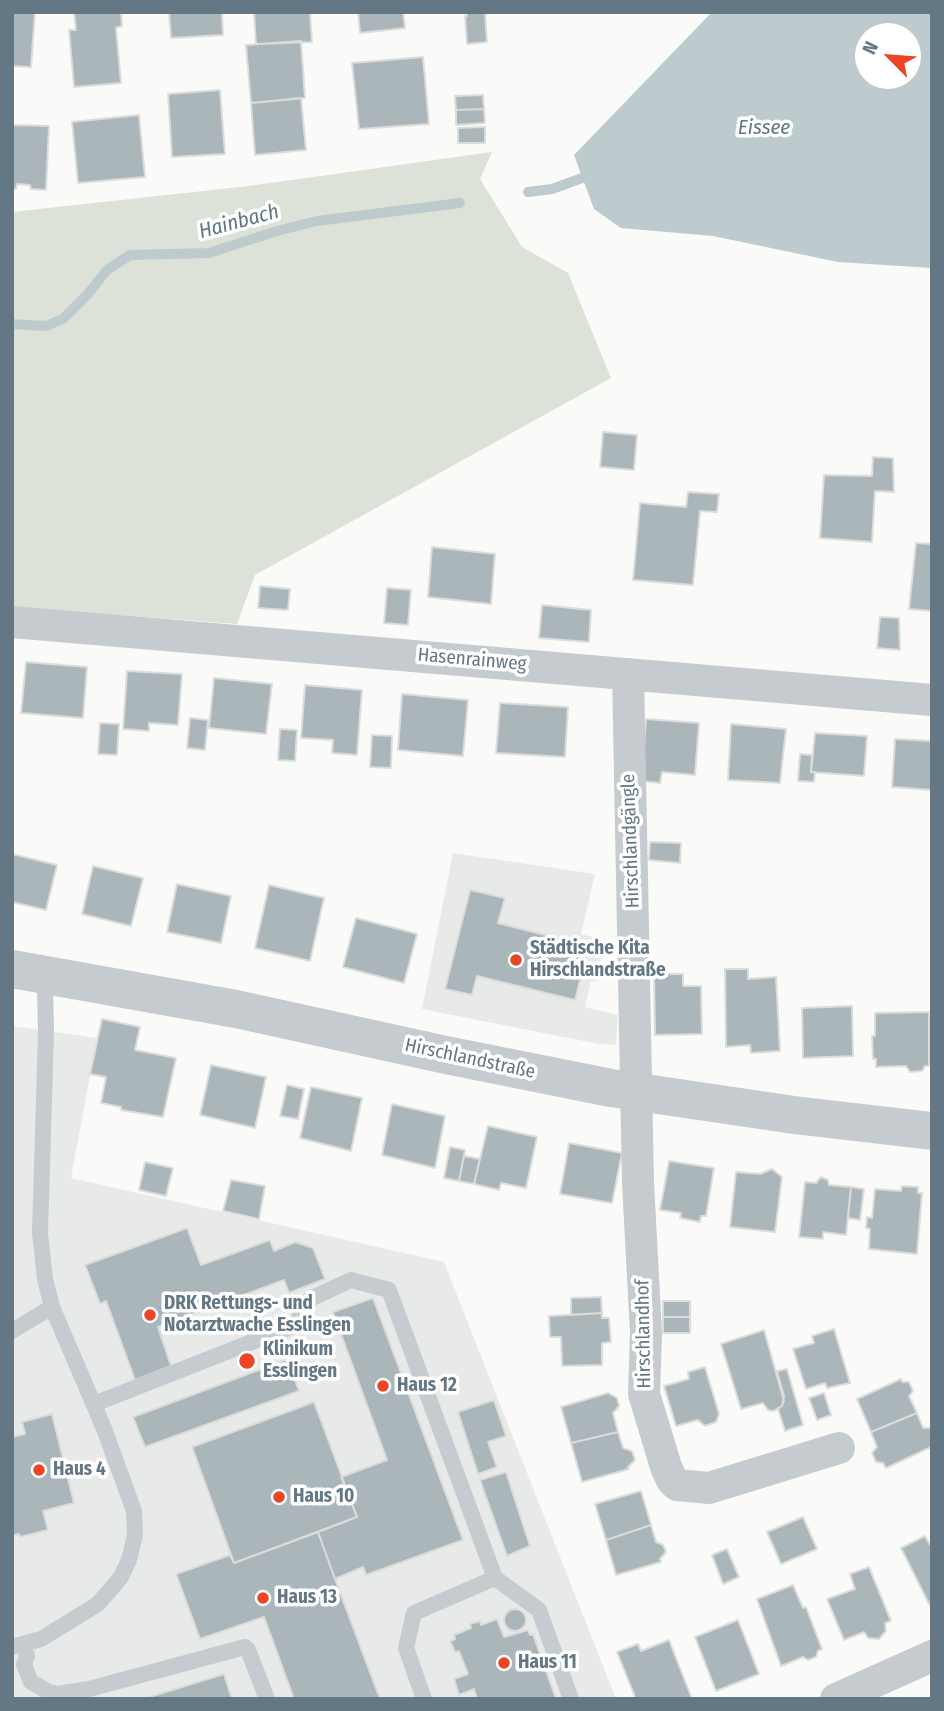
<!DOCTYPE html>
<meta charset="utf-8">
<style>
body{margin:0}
#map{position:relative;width:944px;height:1711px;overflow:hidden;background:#fafaf8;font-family:"Fira Sans Condensed",sans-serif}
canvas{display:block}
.frame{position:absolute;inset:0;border:14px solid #637884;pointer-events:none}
.north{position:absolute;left:853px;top:21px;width:70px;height:70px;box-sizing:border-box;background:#fff;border:2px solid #c1c9ce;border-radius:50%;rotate:295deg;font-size:19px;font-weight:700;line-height:28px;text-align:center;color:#637884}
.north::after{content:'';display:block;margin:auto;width:24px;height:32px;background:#ec4426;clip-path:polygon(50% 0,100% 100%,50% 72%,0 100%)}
</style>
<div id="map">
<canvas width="944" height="1711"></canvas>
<div class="frame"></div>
<div class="north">N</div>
</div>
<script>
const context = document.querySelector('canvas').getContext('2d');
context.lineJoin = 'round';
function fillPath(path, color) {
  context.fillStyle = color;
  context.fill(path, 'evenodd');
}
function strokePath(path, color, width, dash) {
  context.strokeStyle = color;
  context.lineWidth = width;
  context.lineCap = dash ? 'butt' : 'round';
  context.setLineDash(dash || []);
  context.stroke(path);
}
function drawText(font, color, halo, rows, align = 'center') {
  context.font = font + ' "Fira Sans Condensed",sans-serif';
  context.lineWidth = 7;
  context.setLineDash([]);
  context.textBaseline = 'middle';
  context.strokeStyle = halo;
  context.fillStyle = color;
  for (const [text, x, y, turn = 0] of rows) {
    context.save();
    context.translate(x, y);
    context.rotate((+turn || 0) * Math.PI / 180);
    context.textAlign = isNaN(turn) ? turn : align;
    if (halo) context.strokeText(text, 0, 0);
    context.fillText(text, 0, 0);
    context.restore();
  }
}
const built = new Path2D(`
 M453,853L595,874L581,934L605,940L596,982L591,981L585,1007L618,1015L616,1045L599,1044L422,1009Z
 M12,1026L97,1038L71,1178L444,1262L616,1699H12Z`);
const green = new Path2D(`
 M492,152L480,179L522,247L568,273L611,378L255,575L237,624L12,607V212L249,186Z`);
const water = new Path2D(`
 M712,12H932V268L838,262L713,236L621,228L594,209L574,155ZM867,35H909V77H867Z`);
const stream = new Path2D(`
 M528,192L552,189L596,173
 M12,324L46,326L63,319L87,295L107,270L130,255L209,253L277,231L317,221L460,203`);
const building = new Path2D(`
 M12,12H35L31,67L12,66Z
 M74,12H121L122,26L116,28L121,83L74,87L69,30H76Z
 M169,12H222L223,35L171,38Z
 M254,12H310L312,42L256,44Z
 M358,12H403L405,28L360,33Z
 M467,12H494L485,14L487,42L467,44L465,16H467Z
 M301,41L305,98L251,103L246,45Z
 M423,57L429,124L359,129L352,63Z
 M220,90L225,154L172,157L168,94Z
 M483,95L484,109L456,110L455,96Z
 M301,98L306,150L255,155L251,103Z
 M484,109L485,123L456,125V110Z
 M139,115L145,177L78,183L72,122Z
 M12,125L49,126L46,190L31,189L30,185L17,184L16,189H12Z
 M485,127V143H458V128Z
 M603,432L637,435L634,470L600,467Z
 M873,457L893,458L894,492L875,491L872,542L820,538L824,475L872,476Z
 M688,492L719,494L717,512L700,511L693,585L633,580L640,503L686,507Z
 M916,543L932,544V611L909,609Z
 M432,547L495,554L491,604L428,597Z
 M260,586L290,589L288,610L258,608Z
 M387,588L411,590L408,625L384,623Z
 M542,605L591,610L589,642L539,638Z
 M880,617L899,618L900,650L877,648Z
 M26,662L87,667L83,718L21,713Z
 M127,671L182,674L178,725L149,723V731L123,729Z
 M214,678L272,684L266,734L209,728Z
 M305,685L362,690L357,755L332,753L333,740L301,738Z
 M402,694L468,700L463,756L398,750Z
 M500,703L568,707L565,757L496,753Z
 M190,718L208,720L205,750L187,748Z
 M646,719L699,723L695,775L662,772L660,783L641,781Z
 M100,723L119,724L117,755L98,754Z
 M731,724L786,729L780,783L728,780Z
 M280,729L297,730L295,761L278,760Z
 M815,733L867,736L864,776L811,772Z
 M372,735L392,736L391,768L370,767Z
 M895,739L932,741V790L892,787Z
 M800,754L812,755L811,772H815L814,782L798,781Z
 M650,842L681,843L680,863L649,860Z
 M12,854L57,865L46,910L12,902Z
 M93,866L143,878L131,926L82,914Z
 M177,884L231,896L221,943L167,932Z
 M269,885L324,898L310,961L255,948Z
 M470,890L505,898L498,923L589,946L575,1000L477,976L472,995L445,989Z
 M356,918L417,934L404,983L343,967Z
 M725,969H748V979L776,977L780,1051L751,1053L750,1045L726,1047Z
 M654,974H683V986H701L702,1034L655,1035Z
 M852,1006L853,1056L803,1058L802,1008Z
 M929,1012V1066H925L922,1071L910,1072L906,1066L876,1067V1059H873L872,1036H875V1013Z
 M102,1019L140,1027L135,1050L176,1058L163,1117L121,1110V1107L101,1103L106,1077L90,1074Z
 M211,1065L266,1077L255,1128L200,1115Z
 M287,1085L304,1089L298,1119L280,1116Z
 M311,1087L362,1098L351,1151L300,1138Z
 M392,1104L445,1116L435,1168L382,1155Z
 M488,1126L537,1137L526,1188L501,1183L499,1190L474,1184Z
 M569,1143L622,1153L612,1203L560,1194Z
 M450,1147L465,1150L459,1181L444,1178Z
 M464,1156L480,1159L474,1184L459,1181Z
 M669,1161L714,1168L706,1216H701L700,1222L680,1218L681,1213L660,1210Z
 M145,1162L173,1168L166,1196L139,1190Z
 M772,1169L782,1177L775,1232L730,1227L736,1172L760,1174Z
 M821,1177L828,1180L829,1185L851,1187L846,1235L823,1232V1239L799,1237L805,1182L816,1183Z
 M231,1180L265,1186L259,1219L223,1211Z
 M902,1186L918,1187V1193H922L917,1254L869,1249L870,1229L866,1228L867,1217L872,1218L875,1189L901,1191Z
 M851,1187L864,1189L860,1220L848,1218Z
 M187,1228L201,1265L270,1240L274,1251L295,1242L313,1248L325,1279L289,1293L284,1280L158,1327L171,1366L135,1380L106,1301L100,1304L85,1265Z
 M601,1297L602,1313L571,1315V1298Z
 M373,1298L463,1540L366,1575L363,1567L335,1579L318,1532L357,1517L341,1477L387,1460L333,1312Z
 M663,1301H690V1317H663Z
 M602,1313V1318H609L611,1342L602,1343V1365L562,1366L561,1337H550L549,1316Z
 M663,1317H690V1333H663Z
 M834,1329L850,1383L827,1388L825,1383L806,1389L793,1349L814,1343L812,1336Z
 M764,1330L784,1401L782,1406L773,1411L768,1410L763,1403L741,1409L721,1344Z
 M288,1359L299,1391L145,1447L133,1417Z
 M705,1367L719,1414L716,1422L705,1426L698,1420L676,1426L664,1386L689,1379L688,1372Z
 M787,1369L803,1425L785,1431L778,1409L782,1406L784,1396L777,1371Z
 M901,1379L902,1382H909L913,1391L909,1396L917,1413L871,1432L857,1399Z
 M608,1393L617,1398L619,1406L613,1413L618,1432L571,1443L561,1407Z
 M824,1393L831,1415L817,1420L809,1398Z
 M494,1400L506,1436L488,1442L497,1467L478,1474L458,1412Z
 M314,1402L357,1517L234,1563L192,1447Z
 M917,1413L923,1428H930L932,1431L931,1447L886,1468L883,1463L876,1462L872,1453L877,1447L871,1432Z
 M52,1414L74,1503L43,1511L48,1530L20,1537L19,1534L12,1536V1437L25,1434L22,1422Z
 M618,1432L623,1448L632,1451L635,1460L628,1467L629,1469L582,1482L571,1443Z
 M506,1472L530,1546L507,1556L480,1480Z
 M641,1491L651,1525L606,1540L595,1504Z
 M803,1517L817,1549L781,1564L767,1532Z
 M651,1525L656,1542L663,1545L666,1552L660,1559L661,1562L616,1575L606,1540Z
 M318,1532L335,1579L380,1699H294L264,1617L200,1639L176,1574L230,1555L234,1563Z
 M925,1536L930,1545L932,1544V1602L929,1604L901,1548Z
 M727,1549L739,1577L723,1584L712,1555Z
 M869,1567L891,1621L885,1623L886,1631L879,1639L868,1638L864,1632L844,1640L827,1599L855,1589L850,1574Z
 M793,1585L803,1608L806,1607L822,1649L818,1651L816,1657L808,1660L803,1657L781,1666L757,1599Z
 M504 1620a11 11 0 1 1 22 0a11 11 0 1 1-22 0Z
 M497,1619L504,1637L528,1630L530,1635L533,1634L556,1699H477L474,1689L459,1695L454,1679L468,1674L459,1651L455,1652L450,1641L455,1639L454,1635L471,1628L470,1624L480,1621L481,1625Z
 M738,1620L759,1674L716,1691L695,1637Z
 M669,1640L692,1699H636L617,1652L638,1644L641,1651Z
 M224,1674L232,1699H143Z`);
const service = new Path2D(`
 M12,1331L52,1307
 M94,1404L295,1325L310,1299L351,1280L389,1290L495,1578L539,1610L571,1699
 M12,1647L41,1639L98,1604L121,1577L129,1560L135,1535L134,1511L105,1431L52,1307L45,1279L40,1233L46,1031L45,990L51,976
 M27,1655L24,1665L31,1682L49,1692L58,1694L89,1689L245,1647L248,1650L267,1699
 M424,1699L406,1648L414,1613L495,1578`);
const minor = new Path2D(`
 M12,622L932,700
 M628,674L638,1183L646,1333L644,1394L666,1467L672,1480L677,1485L709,1488L839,1448
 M836,1699L932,1656`);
const tertiary = new Path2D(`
 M12,969L236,1009L446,1055L611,1088L794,1115L932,1131`);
const markers = [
 [516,960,7,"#ec4426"],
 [150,1315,7,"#ec4426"],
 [247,1361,9,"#ec4426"],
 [383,1386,7,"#ec4426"],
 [39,1470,7,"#ec4426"],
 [279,1497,7,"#ec4426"],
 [263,1598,7,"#ec4426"],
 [504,1663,7,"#ec4426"]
];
const streetNames = [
 ["Hasenrainweg",472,660,5],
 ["Hirschlandgängle",631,841,-92],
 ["Hirschlandstraße",470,1059,12],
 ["Hirschlandhof",644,1334,-91]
];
const poiNames = [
 ["Städtische Kita",530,949],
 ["Hirschlandstraße",530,971],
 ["DRK Rettungs- und",164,1304],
 ["Notarztwache Esslingen",164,1326],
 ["Klinikum",263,1350],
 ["Esslingen",263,1372],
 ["Haus 12",397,1386],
 ["Haus 4",53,1470],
 ["Haus 10",293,1497],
 ["Haus 13",277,1598],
 ["Haus 11",518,1663]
];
const waterNames = [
 ["Eissee",764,128],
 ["Hainbach",239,222,-15]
];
fillPath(built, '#e8eae9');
fillPath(green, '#dce2d8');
fillPath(water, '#bdcbce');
strokePath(stream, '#bdcbce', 10);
fillPath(building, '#abb6bb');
strokePath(building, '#dcdcda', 2);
strokePath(service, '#c5cbce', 16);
strokePath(minor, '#c5cbce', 32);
strokePath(tertiary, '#c5cbce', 38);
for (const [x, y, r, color] of markers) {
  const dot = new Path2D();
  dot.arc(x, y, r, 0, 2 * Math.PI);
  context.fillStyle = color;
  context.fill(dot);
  strokePath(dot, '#fff', 2.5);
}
drawText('19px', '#637884', '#fff', streetNames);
drawText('bold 19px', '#637884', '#fff', poiNames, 'left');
drawText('italic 21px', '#5e787e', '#fff', waterNames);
</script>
